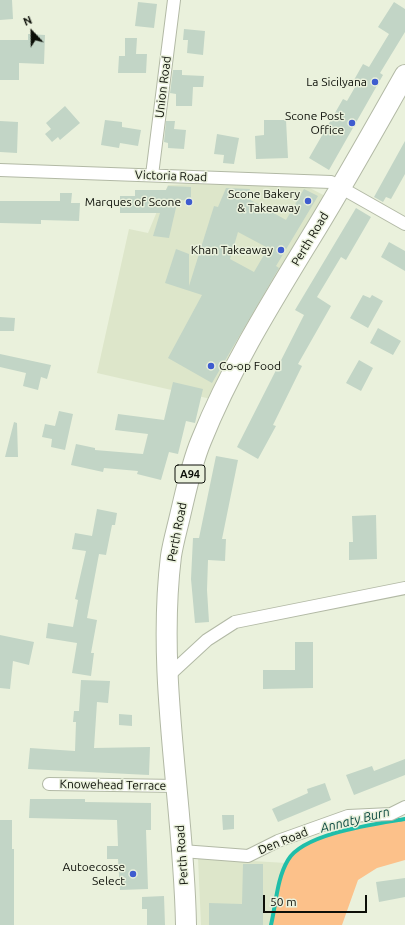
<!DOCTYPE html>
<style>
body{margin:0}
#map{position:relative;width:405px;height:925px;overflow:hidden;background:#eaf1dc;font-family:Ubuntu,sans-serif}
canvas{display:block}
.north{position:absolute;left:12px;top:12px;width:40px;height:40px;-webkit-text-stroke:3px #eaf1dc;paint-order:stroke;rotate:338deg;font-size:11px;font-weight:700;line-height:16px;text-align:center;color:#0c0f08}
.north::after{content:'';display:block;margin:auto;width:14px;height:18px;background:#0c0f08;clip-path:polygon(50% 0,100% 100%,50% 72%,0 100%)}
.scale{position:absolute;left:263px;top:895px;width:104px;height:18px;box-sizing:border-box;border:2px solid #0c0f08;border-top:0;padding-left:5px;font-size:12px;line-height:14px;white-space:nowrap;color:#0c0f08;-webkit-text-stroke:3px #eaf1dc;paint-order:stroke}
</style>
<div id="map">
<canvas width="405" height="925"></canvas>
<div class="north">N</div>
<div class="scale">50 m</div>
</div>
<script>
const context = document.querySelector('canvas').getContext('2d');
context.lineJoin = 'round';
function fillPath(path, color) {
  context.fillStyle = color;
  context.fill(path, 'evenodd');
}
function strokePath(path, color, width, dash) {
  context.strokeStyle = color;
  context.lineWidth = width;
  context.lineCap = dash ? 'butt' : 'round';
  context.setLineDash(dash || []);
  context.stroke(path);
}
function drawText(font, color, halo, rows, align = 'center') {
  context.font = font + ' Ubuntu,sans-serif';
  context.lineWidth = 3;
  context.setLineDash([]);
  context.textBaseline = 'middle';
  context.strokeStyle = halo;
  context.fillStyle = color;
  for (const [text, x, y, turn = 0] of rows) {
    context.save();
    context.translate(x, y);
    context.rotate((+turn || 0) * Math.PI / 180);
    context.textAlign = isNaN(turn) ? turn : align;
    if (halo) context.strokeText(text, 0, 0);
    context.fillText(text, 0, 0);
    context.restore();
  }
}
const built = new Path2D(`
 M194,184L308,187L329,198L211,399L97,373L129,229L148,233L168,185Z
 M198,858L287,863L275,925H201Z`);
const green = new Path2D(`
 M405,819V860L377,868L358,880L342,925H271C276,904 277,878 288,860C304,833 376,824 405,819Z`);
const stream = new Path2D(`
 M271,925C276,904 277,878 288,860C304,833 376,824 405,819`);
const building = new Path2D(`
 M0,0H12L13,19L0,20Z
 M138,2L157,4L154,28L135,26Z
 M394,2L405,9V32L380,73L383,75L329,170L309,158L343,99L347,101L358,82L354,80L363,64L369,67L389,34L378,27Z
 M184,29L205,31L203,55L187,53L188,40H183Z
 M28,34L45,35L44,64L19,63V80H0V40H28Z
 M125,38H137L136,54H147L146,73H118L119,56H125Z
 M173,70H182V75L204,76L203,87H193L192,106H176V94L170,93Z
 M65,106L80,123L60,140L58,137L52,142L45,134L51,129L46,123Z
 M105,120L122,122V127L141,130L138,146L120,143L119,148L101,145Z
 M264,120H286L288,158L256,159L255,136L264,135Z
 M0,121L18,122L17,153L0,152Z
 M166,121H175L174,129L186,130L184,149L168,148V143L164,142Z
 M217,134L239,138L234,164L223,163L224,155L214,154Z
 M405,141V174L391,199L386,197L383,202L374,197Z
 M168,186L191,187V202L178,199L169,238L153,236L160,213H120V196H135V190H166Z
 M226,188L250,189L247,198L286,220L304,189L318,196L276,266L279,268L212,383L168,358L202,295L165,283L176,249L189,254V286L214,206L218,207ZM238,232L268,248L254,272L230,259Z
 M60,193H72L71,203H80L79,221L41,220V224L0,223V201H60Z
 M356,208L371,217L346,260L341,257L317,297L331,306L298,364L302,366L273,425L276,426L258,459L237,447L304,315L295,310Z
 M389,242L405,251V271L381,257Z
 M363,295L370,298L372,295L383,301L368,328L350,318Z
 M0,317L15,318L14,331H0Z
 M378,328L401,341L393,355L370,343Z
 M0,354L51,365L47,379L41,377L38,390L23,386L26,373L0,367Z
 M359,360L373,368L361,391L346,383Z
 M173,382L203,389L195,423L186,421L178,454L169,452L161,480L137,474L138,471L104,468L103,472L71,465L76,444L95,448V450L143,454L148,434L115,430L118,414L164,420Z
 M59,411L73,414L65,450L51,447L52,439L42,437L45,424L55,426Z
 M14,422L17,423L18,457H5Z
 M216,456L238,460L222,539H226L225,561L208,560L207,590L209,622L195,623L191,579L193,538H199Z
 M97,509L117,513L115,525H112L106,555L99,554L87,618L97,620L91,653H94L91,676L72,673L77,643L46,638L48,623L73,627L78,600L75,599L86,551L72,549L75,533L92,536Z
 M376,515L377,559L349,560V542H353L352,516Z
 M0,635L34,642L29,665L13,661L10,689L0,688Z
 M295,642H313V688L263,689V670H295Z
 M81,680L110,681L108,703L97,702L94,748L150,747L149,775L28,769L30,748L75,751L76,722H73L74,711H79Z
 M119,714L132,715V726L119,725Z
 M405,759V775L354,795L346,775L372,766L374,771Z
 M325,783L331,800L278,822L272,809L308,793L307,789Z
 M30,799H85V802L151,803V830H146L148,889L120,890L118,859H107V846H118L117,820L29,818Z
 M222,815H234V829L223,830Z
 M0,820H12V849H14V925H0Z
 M243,864H263V925H209V903L242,904Z
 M405,878V897L379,902L376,882Z
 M164,896L165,925H147V909H142V897Z`);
const minor = new Path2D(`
 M0,170L331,182L405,224
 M152,175L174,0
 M168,676L207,640L235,622L405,588
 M49,784L177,786
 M182,851L248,856L278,841L348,816L391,814L405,807`);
const primary = new Path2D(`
 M186,925C184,803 156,678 171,556C173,543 177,529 180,516C186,491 191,465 201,441C231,366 274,298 316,229C347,178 376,126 405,75`);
const markers = [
 [375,82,4,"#3e5ccf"],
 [352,123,4,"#3e5ccf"],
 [308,201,4,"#3e5ccf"],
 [189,202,4,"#3e5ccf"],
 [281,250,4,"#3e5ccf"],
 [211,366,4,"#3e5ccf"],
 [133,874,4,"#3e5ccf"]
];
const shields = [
 [190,474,30]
];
const shieldNames = [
 ["A94",190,474]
];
const poiNames = [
 ["La Sicilyana",367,82],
 ["Scone Post",344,116],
 ["Office",344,130],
 ["Scone Bakery",300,194],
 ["& Takeaway",300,208],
 ["Marques of Scone",181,202],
 ["Khan Takeaway",273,250],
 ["Co-op Food",219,366,"left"],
 ["Autoecosse",125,867],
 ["Select",125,881]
];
const streetNames = [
 ["Union Road",163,87,-83],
 ["Victoria Road",171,176,2],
 ["Perth Road",310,239,-59],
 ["Perth Road",177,532,-79],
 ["Knowehead Terrace",113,785,1],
 ["Den Road",283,841,-22],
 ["Perth Road",182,855,-94]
];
const waterNames = [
 ["Annaty Burn",355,820,-14]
];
fillPath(built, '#dde6ca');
fillPath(green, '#fcc18a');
strokePath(stream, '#1fbea9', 4);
fillPath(building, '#c2d5c6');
strokePath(minor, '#b2b9a5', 14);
strokePath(primary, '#b2b9a5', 22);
strokePath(minor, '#fff', 12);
strokePath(primary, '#fff', 20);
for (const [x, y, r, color] of markers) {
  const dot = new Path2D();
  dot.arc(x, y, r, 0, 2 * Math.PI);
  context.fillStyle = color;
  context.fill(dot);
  strokePath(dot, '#eaf1dc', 1.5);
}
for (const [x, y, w] of shields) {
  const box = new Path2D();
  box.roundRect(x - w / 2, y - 9, w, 18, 3);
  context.fillStyle = '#eaf1dc';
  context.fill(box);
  strokePath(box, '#0c0f08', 1);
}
drawText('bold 11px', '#0c0f08', null, shieldNames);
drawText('12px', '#0c0f08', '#eaf1dc', poiNames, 'right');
drawText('12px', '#0c0f08', '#eaf1dc', streetNames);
drawText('italic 13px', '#0e4c43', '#eaf1dc', waterNames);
</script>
